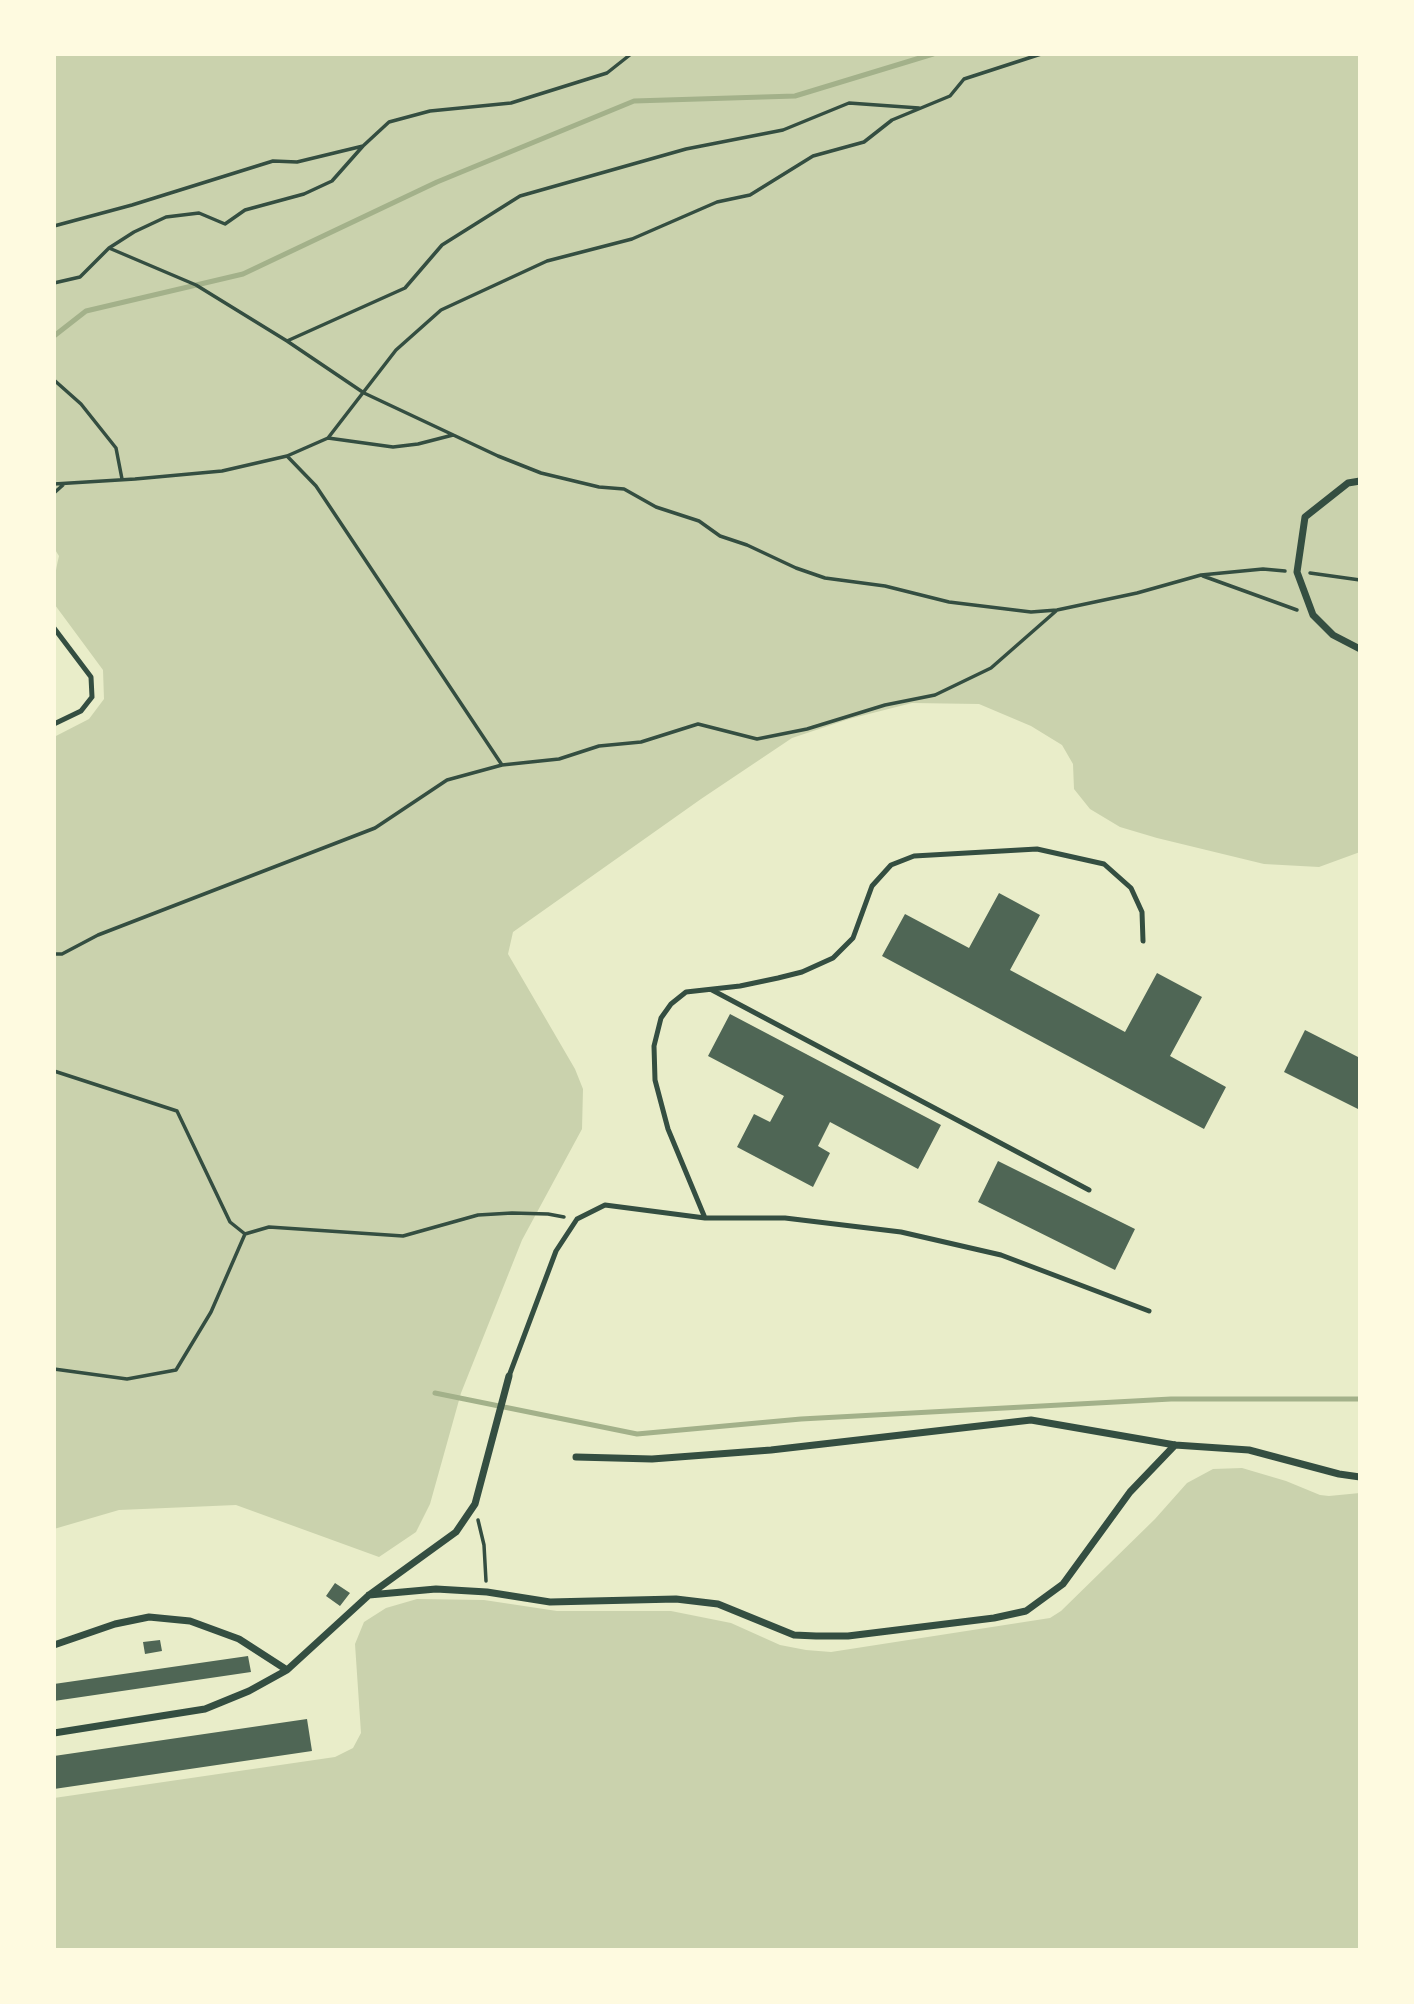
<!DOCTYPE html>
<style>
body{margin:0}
#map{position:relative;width:1414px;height:2004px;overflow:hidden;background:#e9edc9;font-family:"Nunito Sans",sans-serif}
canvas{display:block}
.frame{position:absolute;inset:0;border:56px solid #fefae0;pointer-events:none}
</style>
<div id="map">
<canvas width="1414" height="2004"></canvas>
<div class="frame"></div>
</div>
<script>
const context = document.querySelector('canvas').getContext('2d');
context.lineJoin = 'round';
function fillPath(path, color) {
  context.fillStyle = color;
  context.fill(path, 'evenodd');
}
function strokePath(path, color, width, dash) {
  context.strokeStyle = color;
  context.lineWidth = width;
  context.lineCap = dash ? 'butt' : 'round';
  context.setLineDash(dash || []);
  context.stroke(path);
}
const green = new Path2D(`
 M54,54H1360V852L1319,867L1264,864L1157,838L1120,827L1090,809L1074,789L1073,764L1062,745L1031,726L979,704L912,703L849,719L792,738L701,799L513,932L508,954L575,1069L583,1089L582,1129L522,1240L461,1393L430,1504L416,1532L379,1557L236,1505L119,1510L54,1529V737L89,719L104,699L103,670L55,605C53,587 55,572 59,556L54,548Z
 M1242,1468L1286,1481L1320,1495L1329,1496L1360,1493V1950H54V1798L335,1757L353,1748L361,1733L355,1644L364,1622L386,1608L417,1599L484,1600L557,1611H671L731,1623L780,1645L806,1650L831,1652L1050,1618L1061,1611L1155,1519L1187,1483L1213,1469Z`);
const stream = new Path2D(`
 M54,336L86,311L243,274L437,182L634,101L795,96L933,54
 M435,1393L637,1434L801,1419L1171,1399H1360`);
const building = new Path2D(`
 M999,893L1040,915L1010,970L1125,1032L1157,973L1202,997L1170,1056L1226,1087L1204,1129L882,956L905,914L969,948Z
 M730,1014L941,1125L918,1169L830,1122L818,1146L830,1153L813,1187L737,1147L754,1114L770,1122L784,1096L708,1056Z
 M1305,1030L1360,1058V1110L1284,1072Z
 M998,1161L1135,1229L1115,1270L978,1202Z
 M335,1583L350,1593L340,1606L326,1596Z
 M160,1640L162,1651L145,1654L143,1642Z
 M248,1656L251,1672L54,1701V1684Z
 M307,1719L312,1751L54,1789V1756Z`);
const path = new Path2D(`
 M54,226L132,205L273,161L297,162L363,146
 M109,248L196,285L287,341L364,393L498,456L541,473L599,487L624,489L656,507L699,521L720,536L747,545L796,568L825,578L885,586L949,602L1031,612L1057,610L1137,593L1201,575L1263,569L1285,571
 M54,283L80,277L109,248L134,232L166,217L199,213L225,224L245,210L304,194L332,181L363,146L389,122L430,111L511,103L607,73L631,54
 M287,341L405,288L442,245L520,196L686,149L783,130L849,103L919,108
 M54,380L81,404L116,448L122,479
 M328,438L393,447L418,444L453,435
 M287,456L316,486L502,765L559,759L599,746L641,742L698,724L757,739L807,729L885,705L935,695L991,668L1056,611
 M54,484L135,479L222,471L287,456L328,438L396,350L441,310L547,261L632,239L717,202L750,195L813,156L864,142L892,120L950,96L964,79L1041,54
 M54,493L63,485
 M1310,573L1360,580
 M1203,576L1297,610
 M54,954H62L98,935L375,828L447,780L502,765
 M54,1071L177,1111L230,1222L245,1234
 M245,1234L269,1227L403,1236L478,1215L512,1213L548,1214L564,1217
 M54,1369L127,1379L176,1370L211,1312L245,1234
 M478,1520L484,1545L486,1581`);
const service = new Path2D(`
 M54,628L91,677L92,697L81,711L54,724
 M712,990L1089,1190
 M705,1218L668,1129L655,1080L654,1046L661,1018L671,1004L686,992L740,986L778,978L802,972L833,958L853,938L872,886L891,865L914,856L1037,849L1104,864L1131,888L1142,912L1143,941
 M509,1376L556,1251L577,1219L605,1205L705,1218H785L901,1232L1001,1255L1149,1311`);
const minor = new Path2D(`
 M1360,481L1348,483L1305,517L1297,572L1313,615L1333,635L1360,649
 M576,1457L652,1459L771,1450L1031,1420L1175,1445L1249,1450L1339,1474L1360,1477
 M369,1595L436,1589L487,1592L550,1602L676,1599L718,1604L794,1635L816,1636H848L994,1618L1026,1611L1063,1584L1130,1492L1175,1445
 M54,1645L115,1624L149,1617L190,1621L239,1639L287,1670L369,1595L456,1532L475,1504L509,1376
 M54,1733L205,1709L249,1691L287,1670`);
fillPath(green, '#cad2ad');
strokePath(stream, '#a3b18a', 5);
fillPath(building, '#4f6655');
strokePath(path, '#344e41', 3.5);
strokePath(service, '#344e41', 5);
strokePath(minor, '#344e41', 7);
</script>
